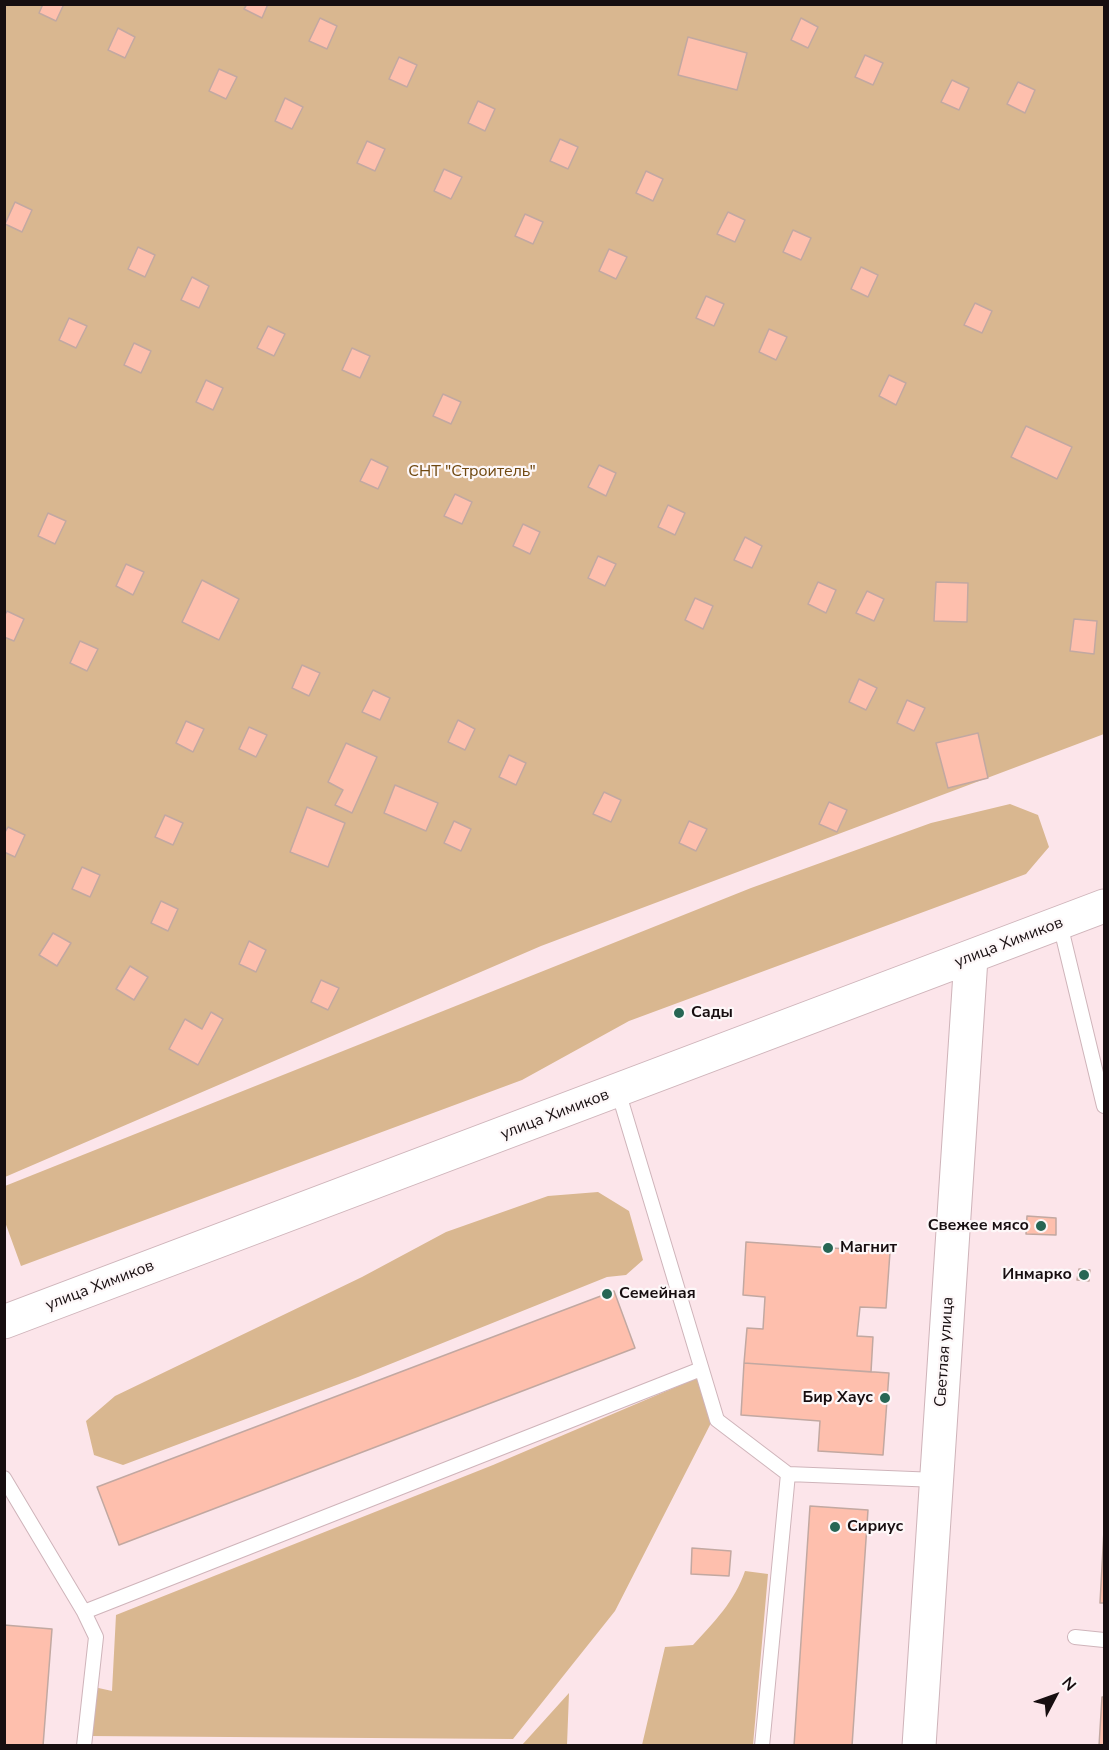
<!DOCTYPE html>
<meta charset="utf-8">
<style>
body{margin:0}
#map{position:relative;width:1109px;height:1750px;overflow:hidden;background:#fce5ea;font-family:"Nunito Sans",sans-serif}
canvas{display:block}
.frame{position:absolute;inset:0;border:6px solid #170e10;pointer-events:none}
.north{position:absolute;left:1025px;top:1666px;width:60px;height:60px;-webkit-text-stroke:4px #fdf7f8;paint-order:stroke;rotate:49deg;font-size:16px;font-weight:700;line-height:24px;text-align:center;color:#170e10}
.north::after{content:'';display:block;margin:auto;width:21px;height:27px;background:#170e10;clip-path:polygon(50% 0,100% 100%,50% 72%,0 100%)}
</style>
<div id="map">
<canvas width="1109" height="1750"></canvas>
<div class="frame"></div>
<div class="north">N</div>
</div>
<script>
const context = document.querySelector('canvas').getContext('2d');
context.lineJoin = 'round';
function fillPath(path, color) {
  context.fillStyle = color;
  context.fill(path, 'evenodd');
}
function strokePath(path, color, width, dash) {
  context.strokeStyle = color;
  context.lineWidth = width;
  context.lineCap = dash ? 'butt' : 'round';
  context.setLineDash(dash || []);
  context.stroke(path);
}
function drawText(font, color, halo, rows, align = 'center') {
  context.font = font + ' "Nunito Sans",sans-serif';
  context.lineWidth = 4.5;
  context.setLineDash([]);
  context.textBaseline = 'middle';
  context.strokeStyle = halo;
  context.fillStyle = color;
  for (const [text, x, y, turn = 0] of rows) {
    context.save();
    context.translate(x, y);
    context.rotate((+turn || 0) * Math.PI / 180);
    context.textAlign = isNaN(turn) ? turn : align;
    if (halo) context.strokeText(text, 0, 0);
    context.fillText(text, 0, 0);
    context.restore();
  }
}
const green = new Path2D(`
 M5,5H1104V734L541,946L5,1177Z
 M1010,804L1038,815L1049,847L1026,874L629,1021L522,1080L21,1266L5,1222V1186L751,888L931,823Z
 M598,1192L629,1211L643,1260L626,1275L607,1277L358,1377L123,1465L94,1455L86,1421L115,1396L362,1277L446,1232L548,1196Z
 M697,1378L712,1421L615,1611L513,1739L88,1736L94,1687L112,1691L116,1615L493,1465Z
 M745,1571L768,1574L753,1745H642L665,1647L693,1645C714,1622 735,1601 745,1571Z
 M569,1693L567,1745H522Z`);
const building = new Path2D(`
 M43,4H64L56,21L39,13Z
 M247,4H268L262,18L244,9Z
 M320,18L337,26L327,49L309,41Z
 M801,18L818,27L808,48L791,40Z
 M118,28L135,37L125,58L108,50Z
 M688,37L747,53L737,90L678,75Z
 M865,55L883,63L873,85L855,77Z
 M399,57L417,65L407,87L389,79Z
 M219,69L237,77L226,99L209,91Z
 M952,80L969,88L959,110L941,102Z
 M1018,82L1035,90L1025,113L1007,104Z
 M285,98L303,107L292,129L275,121Z
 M478,101L495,109L485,131L468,123Z
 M560,139L578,147L568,169L550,161Z
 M367,141L385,149L375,171L357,163Z
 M444,169L462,177L451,199L434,191Z
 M646,171L663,179L653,201L636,193Z
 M15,202L32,210L22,232L5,224Z
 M728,212L745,220L735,242L717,234Z
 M525,214L543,222L533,244L515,236Z
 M793,230L811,238L801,260L783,252Z
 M138,247L155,255L145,277L128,269Z
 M609,249L627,257L616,279L599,271Z
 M861,267L878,275L868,297L851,289Z
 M192,277L209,286L199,308L181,300Z
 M706,296L724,304L714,326L696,318Z
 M975,303L992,311L982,333L964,325Z
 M69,318L87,326L76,348L59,340Z
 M268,326L285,334L274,356L257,348Z
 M769,329L787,337L776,360L759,352Z
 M134,343L151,351L141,373L124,365Z
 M352,348L370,356L360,378L342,370Z
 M889,375L906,383L896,405L879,396Z
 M206,380L223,388L213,410L196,402Z
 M443,394L461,402L451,424L433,416Z
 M1026,426L1072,447L1057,479L1011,457Z
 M371,459L388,467L378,489L360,481Z
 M599,465L616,473L606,496L588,487Z
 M455,494L472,502L462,524L444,516Z
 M668,505L685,513L675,535L658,527Z
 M48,513L66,521L55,544L38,536Z
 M523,524L540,532L530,554L513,546Z
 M745,537L762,546L752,568L734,560Z
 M598,556L616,564L605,586L588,578Z
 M126,564L144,572L133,595L116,586Z
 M202,580L239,599L219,640L182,622Z
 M818,582L836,590L826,613L808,604Z
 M936,582L968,583L967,622L934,621Z
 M867,591L884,599L874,621L856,613Z
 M695,598L713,606L703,629L685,620Z
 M7,611L24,619L14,641L4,637V616Z
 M1074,619L1097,621L1094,654L1070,651Z
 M80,641L98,649L87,671L70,663Z
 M302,665L320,673L309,696L292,688Z
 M859,679L877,688L866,710L849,702Z
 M373,690L390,698L380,720L362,712Z
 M907,700L925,708L914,731L897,723Z
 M458,720L475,729L465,750L448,742Z
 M186,721L204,729L193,752L176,743Z
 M249,727L267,735L256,757L239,749Z
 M978,733L988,778L948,788L936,743Z
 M346,743L377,757L352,813L335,805L343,790L328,782Z
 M509,755L526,763L516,785L499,777Z
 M395,785L438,803L426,831L384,813Z
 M604,792L621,800L611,822L593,814Z
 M829,802L847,810L837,832L819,824Z
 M307,807L345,823L328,867L290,852Z
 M165,815L183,823L173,845L155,837Z
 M454,821L471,829L461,851L444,843Z
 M689,821L707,829L696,851L679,843Z
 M8,827L25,835L15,857L4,852V834Z
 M82,867L100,875L90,897L72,889Z
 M161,901L178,909L168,931L151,923Z
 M53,933L71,943L57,966L39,955Z
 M249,941L266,950L256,972L239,964Z
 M130,966L148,977L134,1000L116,989Z
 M321,980L339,988L328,1010L311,1002Z
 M211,1012L223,1019L198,1065L169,1049L185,1019L202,1029Z
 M1027,1216L1056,1218V1235L1026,1234Z
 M746,1242L890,1252L886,1308L860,1307L857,1336L873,1337L871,1372L744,1363L747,1328L763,1329L765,1297L743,1295Z
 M1079,1269L1090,1270L1089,1281L1077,1280Z
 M614,1291L635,1348L119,1545L97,1487Z
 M744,1363L889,1373L883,1455L818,1451L820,1421L741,1415Z
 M810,1506L868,1510L852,1746H794Z
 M1104,1530V1603H1100Z
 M692,1548L731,1551L729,1576L691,1574Z
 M4,1625L52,1629L43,1746H4Z
 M1102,1697H1104V1746H1099Z`);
const lane = new Path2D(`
 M1060,924L1104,1106
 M618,1091L717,1420L788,1474L937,1480
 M4,1478L84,1612L96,1637L84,1746
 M84,1612L701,1369
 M1075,1637L1104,1640
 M762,1746L788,1474`);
const secondary = new Path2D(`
 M4,1322L1104,906
 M919,1746L971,958`);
const markers = [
 [679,1013,6,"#276654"],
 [1041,1226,6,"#276654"],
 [828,1248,6,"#276654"],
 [1084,1275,6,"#276654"],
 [607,1294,6,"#276654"],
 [885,1398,6,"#276654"],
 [835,1527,6,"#276654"]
];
const parkNames = [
 ["СНТ \"Строитель\"",472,472]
];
const streetNames = [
 ["улица Химиков",1009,943,-21],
 ["улица Химиков",555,1115,-21],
 ["улица Химиков",100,1286,-21],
 ["Светлая улица",945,1352,-86]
];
const poiNames = [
 ["Сады",691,1013],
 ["Свежее мясо",1029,1226,"right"],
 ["Магнит",840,1248],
 ["Инмарко",1072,1275,"right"],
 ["Семейная",619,1294],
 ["Бир Хаус",873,1398,"right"],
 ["Сириус",847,1527]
];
fillPath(green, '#d9b790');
fillPath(building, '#febfad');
strokePath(building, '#c2a8a1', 1.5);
strokePath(lane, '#cfb4ba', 16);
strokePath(secondary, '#cfb4ba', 35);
strokePath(lane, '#fff', 14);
strokePath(secondary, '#fff', 33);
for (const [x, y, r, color] of markers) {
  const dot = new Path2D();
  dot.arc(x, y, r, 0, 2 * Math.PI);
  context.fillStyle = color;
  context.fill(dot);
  strokePath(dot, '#fdf7f8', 2);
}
drawText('16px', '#6f4810', '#fdf7f8', parkNames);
drawText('16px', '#170e10', '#fdf7f8', streetNames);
drawText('bold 16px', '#170e10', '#fdf7f8', poiNames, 'left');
</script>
